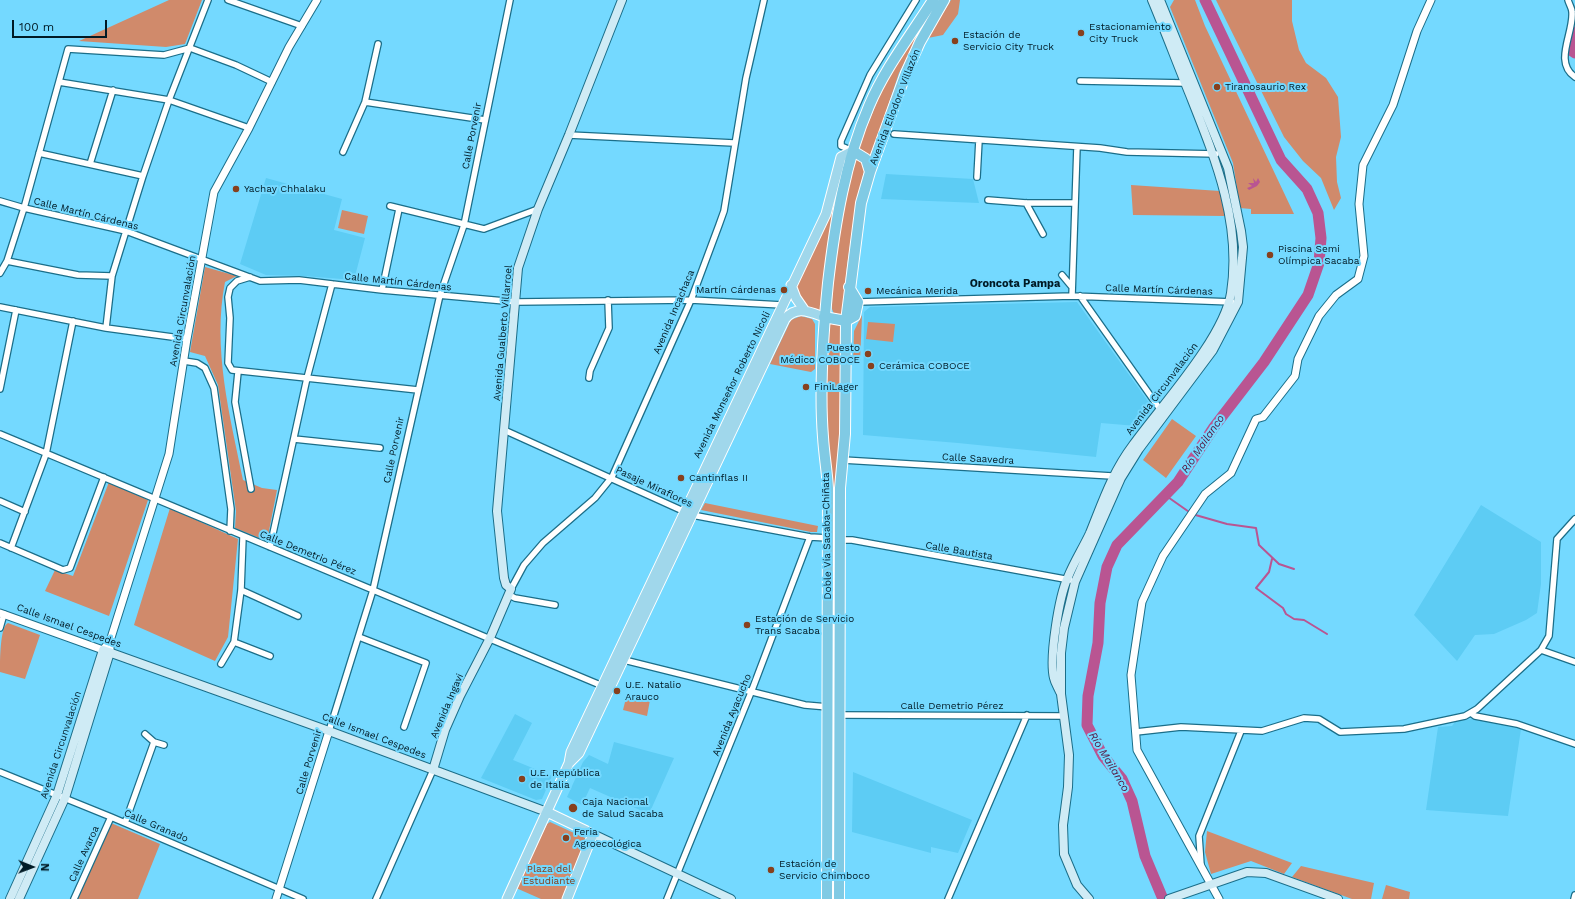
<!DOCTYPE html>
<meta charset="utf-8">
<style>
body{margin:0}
#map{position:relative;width:1575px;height:899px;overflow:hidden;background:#74d9ff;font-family:"Work Sans",sans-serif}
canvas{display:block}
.north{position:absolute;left:12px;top:847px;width:40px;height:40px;-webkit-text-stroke:3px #74d9ff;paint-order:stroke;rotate:91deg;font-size:11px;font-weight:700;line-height:16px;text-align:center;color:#001a25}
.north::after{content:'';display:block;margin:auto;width:14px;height:18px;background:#001a25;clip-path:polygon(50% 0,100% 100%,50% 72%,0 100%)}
.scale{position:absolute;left:12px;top:20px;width:95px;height:18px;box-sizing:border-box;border:2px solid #001a25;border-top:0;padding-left:5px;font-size:12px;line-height:14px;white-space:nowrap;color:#001a25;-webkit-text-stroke:3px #74d9ff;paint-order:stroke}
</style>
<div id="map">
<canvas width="1575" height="899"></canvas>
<div class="north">N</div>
<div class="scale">100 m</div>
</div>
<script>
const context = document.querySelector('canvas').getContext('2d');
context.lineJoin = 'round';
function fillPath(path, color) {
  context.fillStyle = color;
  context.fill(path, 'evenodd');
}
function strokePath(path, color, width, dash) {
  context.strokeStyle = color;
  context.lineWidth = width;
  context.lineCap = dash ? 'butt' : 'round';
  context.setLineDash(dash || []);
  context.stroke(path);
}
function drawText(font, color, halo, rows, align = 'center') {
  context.font = font + ' "Work Sans",sans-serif';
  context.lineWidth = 4;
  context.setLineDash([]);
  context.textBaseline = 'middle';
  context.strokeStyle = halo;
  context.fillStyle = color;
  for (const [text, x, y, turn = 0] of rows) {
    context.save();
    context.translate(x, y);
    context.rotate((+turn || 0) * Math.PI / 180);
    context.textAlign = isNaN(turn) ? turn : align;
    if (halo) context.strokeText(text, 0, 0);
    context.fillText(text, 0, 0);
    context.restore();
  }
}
const built = new Path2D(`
 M886,174L973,179L979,203L881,199Z
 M266,178L342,199L334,230L365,238L354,280L304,276L266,275L240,264Z
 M1077,302L1150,404L1137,426L1101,423L1096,457L958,443L863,435L864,312L870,307Z
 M1481,505L1541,542V584L1537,613L1526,620L1494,634L1475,635L1457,661L1414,615Z
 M515,714L532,723L513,760L552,776L542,799L536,800L481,778Z
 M1471,719L1521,729L1508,816L1426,810L1438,727L1452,726L1455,722Z
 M614,742L674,758L649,814L590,788L582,805L567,797L583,762L589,755L608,764Z
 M853,772L972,820L958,853L931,847V853L852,832Z`);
const green = new Path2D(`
 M169,0H202L185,44L166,47L79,41Z
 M951,0H960L958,14L943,35L928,38Z
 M1174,0H1195L1205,26L1294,214H1251V209L1240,208L1233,163L1170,7Z
 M1216,0H1292V21L1299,50L1306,63L1326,78L1338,97L1341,137L1336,157L1337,182L1341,198L1334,210L1321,178L1303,161L1284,137Z
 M927,15L929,16L899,73L870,159L863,151L858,148L885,83Z
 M848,156L828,241L820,311C802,306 802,302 796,285L834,204L840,180L841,163Z
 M856,156L861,158L865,167L856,204L847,266L842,318L834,314L832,309C832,256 843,207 856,156Z
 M1131,185L1220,191L1225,216L1133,215Z
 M342,210L368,216L364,234L338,228Z
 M205,267L237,276L225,282C212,348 230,416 243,480L262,488L277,490L267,541L235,528L236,511L218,385L205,356L190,352Z
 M862,315L860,362H853L854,331Z
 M801,316L812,319L815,324V369L811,372L770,364L791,320Z
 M827,322L842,325V430L835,488L832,489L826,434Z
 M868,322L895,324L893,342L866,339Z
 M1172,419L1196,436L1166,478L1143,460Z
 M109,482L148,500L109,616L45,591L55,570L73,576Z
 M705,503L818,526L817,532H811L701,510Z
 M170,508L238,539L228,637L215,661L134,625Z
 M8,623L40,635L25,679L0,672C0,661 0,626 8,623Z
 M627,694L650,700L647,716L623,710Z
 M550,822L585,838L586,841L563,899H541L516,888L547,824Z
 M111,823L160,844L138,899H76Z
 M1207,831L1292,863L1284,874L1251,861L1211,874L1205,852Z
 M1301,866L1374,883L1371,899H1352L1292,877Z
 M1386,885L1410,892L1409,899H1382Z`);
const water = new Path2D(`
 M1253,178L1256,182L1258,178L1260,182L1257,186L1249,190L1247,188L1252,186L1248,183H1254Z`);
const stream = new Path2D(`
 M1165,495L1192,514L1227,524L1256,528L1259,545L1279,564L1294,569
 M1272,559L1269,572L1256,588L1283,608L1286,614L1294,619L1304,620L1327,634`);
const river = new Path2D(`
 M1575,32L1572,51L1575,53
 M1163,899L1145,856L1132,801L1122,779L1103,756L1087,725L1088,696L1098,643L1100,603L1107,567L1117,545L1178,482L1214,427L1264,362L1308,295L1319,263L1321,238L1318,213L1307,189L1281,160L1205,0`);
const minor = new Path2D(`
 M228,0L302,26
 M1568,0C1569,4 1572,8 1572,12C1574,33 1553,62 1575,77
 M1080,81L1185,83
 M59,82L169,100L249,128
 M365,102L485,120
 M894,134L1100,148L1127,152L1216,154
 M569,135L734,143
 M853,151L841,146V141L870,75L916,0
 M343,152L365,102L378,44
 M39,153L143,176
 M90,164L113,90
 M977,177L979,140
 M988,200L1026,203H1075
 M0,201L24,208L126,231L260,281L299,280L382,290L516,302L691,300L782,305
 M1026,203L1043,234
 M390,206L484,229L538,209
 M7,261L78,275L112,276
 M0,273L7,261L24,208L68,49L164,55L190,48L236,65L272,82
 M1062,275L1072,287
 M250,277L237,281L230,288L228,297L230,318L228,363L232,370L418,390
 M382,290L399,209
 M1072,296L1077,147
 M1080,296L1162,412
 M858,302L1072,296L1232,302
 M0,307L106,328L187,339
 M106,328L112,276L143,176L169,100L208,0
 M184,361L197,363L205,368L214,388L231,509L230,531
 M238,372L235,402L251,489
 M589,378L590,371L609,328L608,300
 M0,389L16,310
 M504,430L692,515L810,537L828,538
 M0,434L605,687
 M294,439L380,448
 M843,460L1112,476
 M0,501L25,512
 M840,540H852L1070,580
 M0,543L63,570L70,568L104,477
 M270,547L307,378L332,284
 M11,548L46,454L73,321
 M511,589L524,565L543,543L595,498L612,477L691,300L719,225L724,211L746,78L764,0
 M241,590L298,616
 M509,595L515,598L555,605
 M0,628L4,614
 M359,637L426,663L404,727
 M234,642L270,656
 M1541,650L1575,662
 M620,659L805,705L828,707
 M221,664L234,642L241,590L243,537
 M1471,713L1475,716L1517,724L1575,744
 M840,715L1064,716
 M329,731L373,590L440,295L464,225L510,0
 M1136,732L1181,727L1262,731L1304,718L1319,719L1340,732L1404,729L1465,716L1477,709L1541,650L1549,636L1557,539L1575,519
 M145,734L154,742L164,745
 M0,772L111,817L303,899
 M125,823L154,742
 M1201,865L1199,836L1241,731
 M74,899L111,817
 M376,899L433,770
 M667,899L752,690L810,537
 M948,899L1027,715
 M1574,899L1575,895`);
const tertiary = new Path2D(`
 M0,613L103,650L110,641V652
 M110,641L169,454L187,339L214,192L249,128L289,47L317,0
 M276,899L329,731
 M1219,899L1137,750L1131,675L1142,602L1163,556L1205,494L1231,473L1256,419L1263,417L1295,376L1298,359L1319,316L1336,295L1358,279L1364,256L1359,204L1363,165L1393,105L1417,31L1431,0`);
const secondary = new Path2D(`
 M1060,692C1058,687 1055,683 1054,678C1049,658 1059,596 1068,577C1074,562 1083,548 1090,533C1103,501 1112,473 1133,445C1161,406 1224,338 1231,293C1242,223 1215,158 1190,95C1177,63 1165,31 1152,0
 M433,770L445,730L460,696L490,638L511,589L506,585L504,578L497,511L518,268L538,209L569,135L622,0
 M593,834L731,899
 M10,899L57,795L103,650L329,731L547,812
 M19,899L65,798L110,652
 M1089,899L1077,885L1064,854L1063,825L1068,787L1069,755L1061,694V653L1064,628L1075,582L1121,478L1139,449L1213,350L1238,302L1243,247L1241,231L1228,168L1160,0
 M1169,899L1247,872L1266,873L1338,899`);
const primary = new Path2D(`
 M791,285L796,298L805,311
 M569,763L571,752L826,214L841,157L853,151
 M547,812L593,834L567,899
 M507,899L569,763L579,753L785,319C796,305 810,312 824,317`);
const trunk = new Path2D(`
 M853,151L866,159L870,172
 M824,317L846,321L855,316L858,302L849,287
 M827,899L828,488C827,471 824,454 823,437C819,386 823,333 828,283C835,223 845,162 869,106C885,68 911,35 933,0
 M839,899L840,488L845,434L846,321L861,203L870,172L906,73L920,42L944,0`);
const markers = [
 [1081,33,4,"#87401d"],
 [955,41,4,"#87401d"],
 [1217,87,4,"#87401d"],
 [236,189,4,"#87401d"],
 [1270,255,4,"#87401d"],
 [784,290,4,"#87401d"],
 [868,291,4,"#87401d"],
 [868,354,4,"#87401d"],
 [871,366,4,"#87401d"],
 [806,387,4,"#87401d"],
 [681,478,4,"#87401d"],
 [747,625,4,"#87401d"],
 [617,691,4,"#87401d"],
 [522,779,4,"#87401d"],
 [573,808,5,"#87401d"],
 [566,838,4,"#87401d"],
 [771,870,4,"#87401d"]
];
const poiNames = [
 ["Estacionamiento",1089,27],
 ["City Truck",1089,39],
 ["Estación de",963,35],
 ["Servicio City Truck",963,47],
 ["Tiranosaurio Rex",1225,87],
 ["Yachay Chhalaku",244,189],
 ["Piscina Semi",1278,249],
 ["Olímpica Sacaba",1278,261],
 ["Martín Cárdenas",776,290,"right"],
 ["Mecánica Merida",876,291],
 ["Puesto",860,348,"right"],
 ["Médico COBOCE",860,360,"right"],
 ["Cerámica COBOCE",879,366],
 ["FiniLager",814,387],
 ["Cantinflas II",689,478],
 ["Estación de Servicio",755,619],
 ["Trans Sacaba",755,631],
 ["U.E. Natalio",625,685],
 ["Arauco",625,697],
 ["U.E. República",530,773],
 ["de Italia",530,785],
 ["Caja Nacional",582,802],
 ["de Salud Sacaba",582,814],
 ["Feria",574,832],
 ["Agroecológica",574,844],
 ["Estación de",779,864],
 ["Servicio Chimboco",779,876]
];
const streetNames = [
 ["Avenida Eliodoro Villazón",895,107,-69],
 ["Calle Porvenir",472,136,-79],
 ["Calle Martín Cárdenas",86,214,14],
 ["Calle Martín Cárdenas",398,282,6],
 ["Calle Martín Cárdenas",1159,290,2],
 ["Avenida Circunvalación",183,311,-80],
 ["Avenida Incachaca",674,312,-67],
 ["Avenida Gualberto Villarroel",503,333,-85],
 ["Avenida Monseñor Roberto Nicoli",732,385,-64],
 ["Avenida Circunvalación",1162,389,-53],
 ["Calle Porvenir",394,450,-78],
 ["Calle Saavedra",978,459,3],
 ["Pasaje Miraflores",654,487,25],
 ["Doble Vía Sacaba-Chiñata",827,536,-91],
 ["Calle Bautista",959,551,10],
 ["Calle Demetrio Pérez",308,553,22],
 ["Calle Ismael Cespedes",69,626,20],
 ["Avenida Ingavi",447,706,-67],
 ["Calle Demetrio Pérez",952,706],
 ["Avenida Ayacucho",732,715,-68],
 ["Calle Ismael Cespedes",374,736,21],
 ["Avenida Circunvalación",61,745,-72],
 ["Calle Porvenir",309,762,-73],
 ["Calle Granado",156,826,23],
 ["Calle Avaroa",84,854,-66]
];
const parkNames = [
 ["Plaza del",549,869],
 ["Estudiante",549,881]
];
const neighbourhoodNames = [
 ["Oroncota Pampa",1015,284]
];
const waterNames = [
 ["Río Mailanco",1203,444,-56],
 ["Río Mailanco",1109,762,59]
];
fillPath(built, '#5dccf4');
fillPath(green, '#d08a6b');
fillPath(water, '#b95592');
strokePath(stream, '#b95592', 2);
strokePath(river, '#b95592', 11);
strokePath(minor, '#1b6e89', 8);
strokePath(tertiary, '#1b6e89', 9);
strokePath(secondary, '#1b6e89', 10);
strokePath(primary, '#fff', 11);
strokePath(trunk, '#fff', 12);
strokePath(minor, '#fff', 5.5);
strokePath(tertiary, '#fff', 7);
strokePath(secondary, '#cfebf5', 8);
strokePath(primary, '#a0d7eb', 9);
strokePath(trunk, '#80cae4', 10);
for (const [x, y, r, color] of markers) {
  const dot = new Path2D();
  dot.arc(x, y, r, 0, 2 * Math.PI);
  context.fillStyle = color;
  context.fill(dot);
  strokePath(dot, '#74d9ff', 1.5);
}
drawText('10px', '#001a25', '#74d9ff', poiNames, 'left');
drawText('10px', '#001a25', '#74d9ff', streetNames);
drawText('10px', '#823d1a', '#74d9ff', parkNames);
drawText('bold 11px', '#001a25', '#74d9ff', neighbourhoodNames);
drawText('italic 11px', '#56153f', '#74d9ff', waterNames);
</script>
